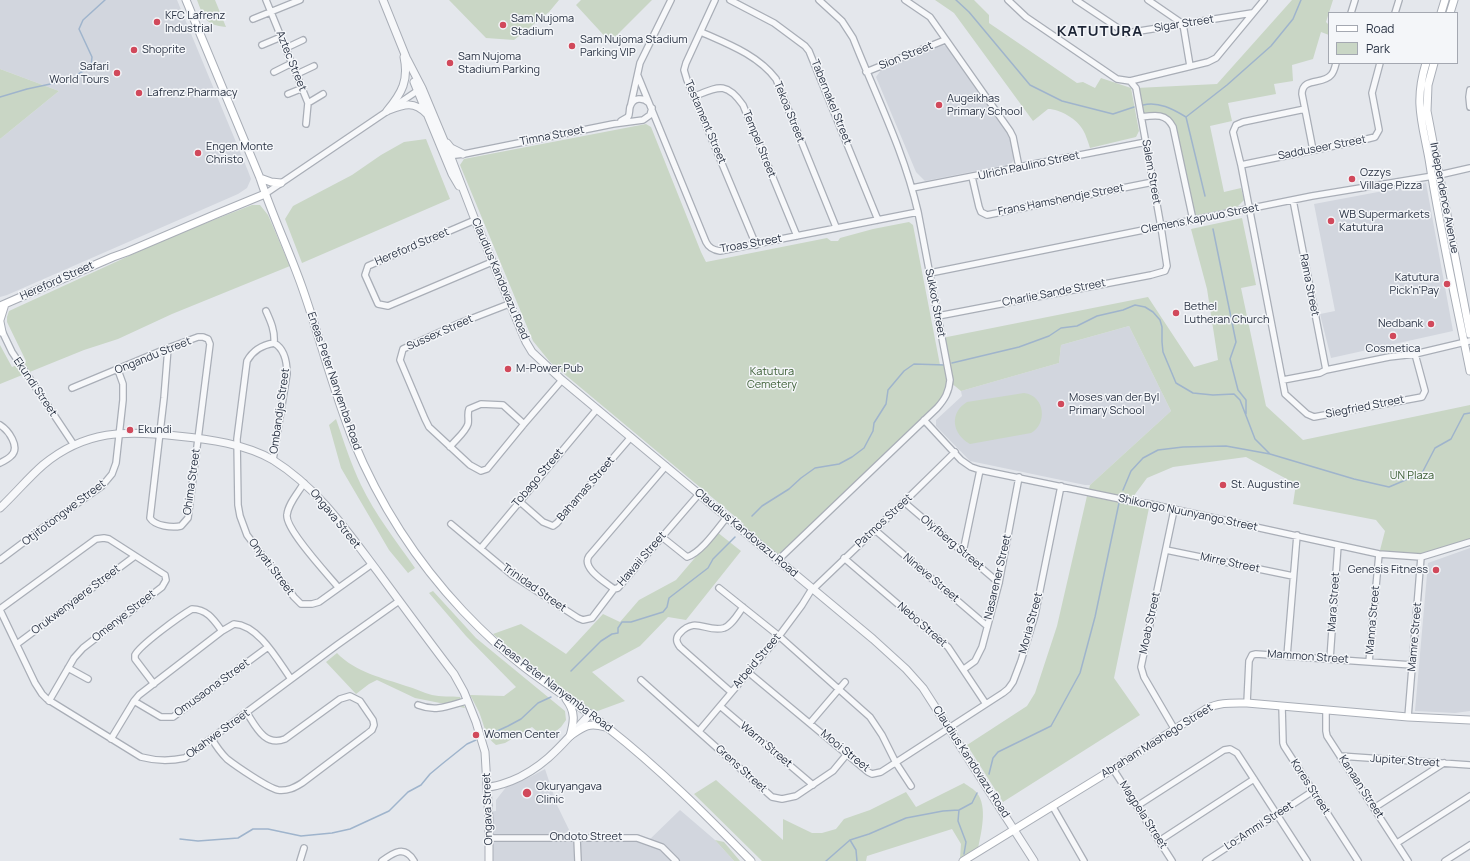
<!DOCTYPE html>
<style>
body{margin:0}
#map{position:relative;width:1470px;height:861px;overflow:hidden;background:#e4e7ec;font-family:Manrope,sans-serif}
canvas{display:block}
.legend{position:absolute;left:1328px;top:12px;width:130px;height:52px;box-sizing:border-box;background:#f4f6f9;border:1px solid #a4a8b1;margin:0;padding:5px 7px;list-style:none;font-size:12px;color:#2b3445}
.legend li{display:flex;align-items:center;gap:8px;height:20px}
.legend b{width:20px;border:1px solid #a4a8b1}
</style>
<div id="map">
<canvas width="1470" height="861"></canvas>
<ul class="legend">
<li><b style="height:5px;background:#fff"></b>Road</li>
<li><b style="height:11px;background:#c9d6c5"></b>Park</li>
</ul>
</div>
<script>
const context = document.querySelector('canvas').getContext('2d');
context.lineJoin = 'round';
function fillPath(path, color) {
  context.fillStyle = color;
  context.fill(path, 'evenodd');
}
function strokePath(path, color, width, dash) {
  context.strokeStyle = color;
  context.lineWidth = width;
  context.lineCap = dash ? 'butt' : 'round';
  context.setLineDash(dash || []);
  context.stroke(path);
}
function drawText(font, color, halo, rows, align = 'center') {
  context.font = font + ' Manrope,sans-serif';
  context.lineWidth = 3;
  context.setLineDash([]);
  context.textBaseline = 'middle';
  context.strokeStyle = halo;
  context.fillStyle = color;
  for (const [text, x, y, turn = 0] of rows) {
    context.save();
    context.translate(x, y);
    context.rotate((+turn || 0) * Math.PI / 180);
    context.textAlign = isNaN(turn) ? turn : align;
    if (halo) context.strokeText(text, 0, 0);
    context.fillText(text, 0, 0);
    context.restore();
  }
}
const built = new Path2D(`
 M0,0H177L248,171L251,179L247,188L238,194L7,295L0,297V139L59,91L0,69Z
 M942,45L947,46L1009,133L1014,159L1011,164L925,181L916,172L876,77L881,70Z
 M1426,183L1453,331L1331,358L1320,314L1335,311L1314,204Z
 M1129,326L1171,411L1090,485H1085L970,461L936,426V420L962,396L961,391L1059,363L1061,345Z
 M1470,548V711L1455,713L1415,711L1428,563Z
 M545,769L557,805L573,838L648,841L680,810L715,840L734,861H489V812L496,811V800L507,786L532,776Z`);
const green = new Path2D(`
 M197,0H215L226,27C205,25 204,18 197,0Z
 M449,0H559L549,12L514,40L486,38Z
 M581,0H652L610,42L576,5Z
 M935,0H974L989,15V23L1077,83L1083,82L1095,88L1101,78L1131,88L1139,131L1136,137L1090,148C1088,142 1086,135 1083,130C1077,119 1060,109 1048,109L1033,121L954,13Z
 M1292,0H1333L1326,22L1329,25V35L1321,32L1313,59L1292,65L1293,81L1274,84L1276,94L1228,103L1232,121L1210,126L1224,192L1241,188L1244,200L1237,207L1192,216L1173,127L1165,118L1141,117L1136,88L1217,84Z
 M0,69L59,91L0,139Z
 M646,124L651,127L701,252L706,262L827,238L831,241H838L840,238L873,229L909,222L913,225L940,365H946L942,338L1148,297L1194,367L1218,360L1207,289L1191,229L1242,218L1256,285L1241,288L1266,406L1303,440L1470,405V542L1426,556L1379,554L1385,531L1376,520L1293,504L1296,484L1246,457L1173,467L1147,478L1130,501L1088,493L1090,485L1171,411L1129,326L1061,345L1059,363L961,391L950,382L946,397L778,560L740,528L744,524L550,362L533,341L460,165L464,159Z
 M426,139L450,199L302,263L285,219L293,206L352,175L381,155L404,142Z
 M252,205H260L268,215L290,266L172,314L118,339L84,350L0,384V345L12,367L26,361L7,322V317L9,311L170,237Z
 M1024,393C1046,396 1047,425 1031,433L970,444C952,434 949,413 967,402Z
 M336,419C344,442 351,464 361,485C375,514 396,541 415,568L408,573L389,550L341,468L329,425Z
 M1087,496L1149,508L1114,678L1140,715L1003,802L967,745L1027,706L1035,693L1057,626Z
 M717,532L741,551L686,620L668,617L640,646L592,672L625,701L595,712L537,671L493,634L521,624L566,654L603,614L620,622L639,600L676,580Z
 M433,591L476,638L565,711L566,720L561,727L546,739L532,727L505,743L496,745C485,737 484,724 479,712C476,706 473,700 470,695L504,696L516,687L466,636L429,593Z
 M337,653C355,672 383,678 406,686C415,688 423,693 432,695C440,697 451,696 460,697L465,708L415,698L377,680L369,684L356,694L326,662Z
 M716,780L783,840V819L812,833H822L836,829L844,819L870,810L906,792L916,807L964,783C968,786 974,789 977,793C988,807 981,833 978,849L960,859L961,844L952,829L867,856L866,861H762L694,794Z
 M715,840L724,842L740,861H734Z`);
const stream = new Path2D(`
 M956,0L969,12L1030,85L1062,101L1113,114L1134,107
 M0,97L27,89L69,80L91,66L92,57L79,29L83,20L105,0
 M1143,105C1158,101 1173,109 1186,117L1205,196
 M1186,117L1227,85L1271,46L1293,19L1301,0
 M1213,229L1236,342L1230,359L1238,390L1246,400V414
 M952,363L1019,347L1049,336L1061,328L1077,326L1097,316L1123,310L1135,305L1145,307L1153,312L1160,320L1162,327V342L1163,352L1176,383L1193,393L1213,395L1234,394L1240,400L1255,439L1270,454
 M1123,490L1131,471L1143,458L1158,450L1183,447L1226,446L1270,454L1354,479L1389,487L1422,473L1435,448L1451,439L1464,414L1470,413
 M752,516L762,506L789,489L801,478L815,468L839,464L852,457L864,448L873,431L874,423L886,404L888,390L904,371L914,364L945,365
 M571,671L601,641L612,634L618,633V628L622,622H631L663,612L667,607L669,598L708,568L713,559L735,537
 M495,732L508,726L521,719L538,703L551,697
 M989,774L993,758L998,752L1051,726L1080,673L1095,617L1119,503
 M959,810L958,821L966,842L964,854
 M180,839L198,841L238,838L253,829H268L301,836L332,833L350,829L389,811L408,792L421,785L430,774L442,764L467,744L476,740
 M850,840L856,850L857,861
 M826,861L850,840L869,834L906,818L943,811L959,810L972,803L977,793`);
const minor = new Path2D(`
 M266,0L308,103L306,124
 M715,0L686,63L684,70L687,80L756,245
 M730,0L774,23L805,46L809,51L878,220
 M905,0L930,17L1010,131L1013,137L1019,167
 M1008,0L1026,17L1117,79L1130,81L1208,62L1216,58L1264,0
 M1076,0L1124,32L1127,33L1252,13
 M1148,0L1183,24L1190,66
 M1351,13L1355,0
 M1395,13L1399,0
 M253,19L300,0
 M701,32C728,44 758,55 776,79L836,227
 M262,45L281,37
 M286,48L303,40
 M274,72L292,63
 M866,72L945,40
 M297,74L314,66
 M638,76L706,242C709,248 713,250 720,251L918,212
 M1470,90L1469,97L1470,107
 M288,94L303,88
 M695,96C718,87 726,81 743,105L797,236
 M308,103L323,94
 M631,104L640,63L671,0
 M1305,109L1243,122L1236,125L1233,132L1241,165L1285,394L1307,414L1314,417L1422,397L1425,391L1415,354
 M1141,117C1155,115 1166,113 1173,127L1193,220
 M621,121L628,117C630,114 629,111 630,107C633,97 643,97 649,103
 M1313,150L1302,94C1302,77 1323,85 1331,75C1334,72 1335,67 1336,63
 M447,156L464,154L613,124L643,120L650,115L652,108
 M1241,165L1363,140L1375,137L1379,130L1372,93L1380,63
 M972,177L979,207L981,212L987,215L1153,182
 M912,188L1146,142
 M265,194L420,89
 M1293,200L1326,370
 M475,220L368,266L365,275L378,304L388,306L492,262
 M930,273L1312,196L1439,175L1470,168
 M509,304L460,323L403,349L400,360L425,419L429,427L470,465L481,471L487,469L524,424L562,380
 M266,311C271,322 275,331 274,343
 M938,316L1151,275L1165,271L1167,266L1161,227L1136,88L1130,81
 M1,329L12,352L74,445
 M1283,380L1320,373L1326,370L1389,357L1415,354L1470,341
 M72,388L168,348L198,337H203L208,339L210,344L188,518L181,526C172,528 155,526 150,518L164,398L168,348
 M924,420L961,460L971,467L980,470L1130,501L1150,504L1379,554L1421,557L1470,542
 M0,425C8,430 21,447 11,456C8,459 4,461 0,463
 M450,447C455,440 465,433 468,424C469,419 467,414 469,409L481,404L503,405L524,424
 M273,460L287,374C287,362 285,349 274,343C262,345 253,350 247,361L237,439L238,505L240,516L247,535L294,597L301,604H312L319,602L372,564
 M666,466L589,556C581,568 605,582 614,589L618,588L699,494
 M304,483C298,493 288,504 287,515C285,529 328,575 338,587
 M519,501L543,522L553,526L557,523L631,437
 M904,502L999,583
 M1174,510L1141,667L1144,677L1175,730
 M451,524L512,575L578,618L583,620L592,618L614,589
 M875,530L987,626
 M662,537L687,557C701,553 718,528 727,517
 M481,548L597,409
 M1166,550L1293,576
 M963,552L980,470
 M844,558L948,647L986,704
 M0,560L44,527L102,486L112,474L116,463L123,400V384L118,370
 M778,560L937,408C945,399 949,392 950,380L918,212C904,151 876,96 853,38L842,21L819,0
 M719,588L779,636L870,717L882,735L896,763L911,786
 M0,609L96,539L104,538L109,539L165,575L166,580L162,587L83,648L74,658L49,701
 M0,610L35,683L42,694L47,699L141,757C156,761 171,761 185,758L337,645L399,601
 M17,644L135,556
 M1287,656L1297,535
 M1330,659L1338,545
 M1369,662L1379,554
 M68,668L88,679
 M964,669L975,661L982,647L999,583L1019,477
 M748,672L868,772L872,774L881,772L1003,693L1008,689L1013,682L1021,661L1035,615L1061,486
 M641,680L772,797L782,799L796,796L833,771L847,754
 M154,684L135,659V655C140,645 180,616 192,609C207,609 214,620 222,631
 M731,692L680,647C676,642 675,638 680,633C696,616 706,633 724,628C732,625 738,614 743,607
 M134,701L161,717H173L268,647
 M1247,703L1249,661L1252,655L1256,654L1412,665
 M418,705C436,712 448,706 466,701
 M720,706L813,785
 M1282,706L1283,743L1284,746L1358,861
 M1326,710V731L1327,736L1408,861
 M1408,717L1421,557
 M810,723L845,682
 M699,731L779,636L802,605L810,592L904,502L955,452
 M111,739L134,701L139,695L222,631L234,624C259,625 278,661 291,679
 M212,739C216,746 221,753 227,759C236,766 268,788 278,790C288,791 294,788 302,783L367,734L372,730L374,725L373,720L360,701L350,696L340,699L285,739C265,747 256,727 247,713
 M1340,756L1470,765
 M1113,769L1172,861
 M1137,806L1224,750L1230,749L1237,753L1307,861
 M1053,807L1084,861
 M1374,808L1444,763
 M489,838H637L662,847L676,861
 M577,838L578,861
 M1159,841L1254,779
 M1397,843L1470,796
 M300,861L304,848
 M382,861C394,852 405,845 414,861
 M1206,861L1313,791
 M1445,861L1470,845`);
const tertiary = new Path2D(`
 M383,0L408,62
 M407,59L422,88L450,155L475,220L526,342L532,352L562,380L873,639L906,669L923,688L1034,861
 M414,82L452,174L459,186
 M389,110C405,104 414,101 427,114
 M387,111C402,93 409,80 404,57
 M447,143L451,148L463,154
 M0,508C15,494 28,478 43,465C85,430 126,430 177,436C208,439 246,444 273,460C318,488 347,531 378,572C403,606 428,640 454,674L464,692L476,722L485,752L489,820V861
 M487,787C496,787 503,784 511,781C546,767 565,741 590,714`);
const secondary = new Path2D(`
 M186,0L260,178C272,215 289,250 302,287C320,338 333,390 353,440C379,503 416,561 463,611C482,631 502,650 524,667C551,688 581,706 608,728C659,768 706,815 751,861
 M1441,13L1445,0
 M1450,13L1454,0
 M1426,63C1414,102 1422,121 1429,159C1440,230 1456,301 1470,371
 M1434,63L1428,85L1427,111L1470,334
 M260,178L271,182L281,183
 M0,306L113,257L127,252L214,215L265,194
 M0,320L5,304
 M0,322L2,332
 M566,699C576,712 574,722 570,736
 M570,736C583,727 588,722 605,727
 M963,861L1113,769L1206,709C1219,702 1232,703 1247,703L1408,717L1470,720`);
const markers = [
 [157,22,4,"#d1495b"],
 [503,25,4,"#d1495b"],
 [572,46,4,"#d1495b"],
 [134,50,4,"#d1495b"],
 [450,63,4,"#d1495b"],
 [117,73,4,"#d1495b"],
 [139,93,4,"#d1495b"],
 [939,105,4,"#d1495b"],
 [198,153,4,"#d1495b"],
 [1352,179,4,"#d1495b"],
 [1331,221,4,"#d1495b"],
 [1447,284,4,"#d1495b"],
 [1176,313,4,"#d1495b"],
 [1431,324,4,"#d1495b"],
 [1393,336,4,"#d1495b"],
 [508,369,4,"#d1495b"],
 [1061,404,4,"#d1495b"],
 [130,430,4,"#d1495b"],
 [1223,485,4,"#d1495b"],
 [1436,570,4,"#d1495b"],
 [476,735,4,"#d1495b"],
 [527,793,5,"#d1495b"]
];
const poiNames = [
 ["KFC Lafrenz",165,16],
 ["Industrial",165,29],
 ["Sam Nujoma",511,19],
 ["Stadium",511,32],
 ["Sam Nujoma Stadium",580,40],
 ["Parking VIP",580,53],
 ["Shoprite",142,50],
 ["Sam Nujoma",458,57],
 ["Stadium Parking",458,70],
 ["Safari",109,67,"right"],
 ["World Tours",109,80,"right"],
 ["Lafrenz Pharmacy",147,93],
 ["Augeikhas",947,99],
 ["Primary School",947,112],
 ["Engen Monte",206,147],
 ["Christo",206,160],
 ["Ozzys",1360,173],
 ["Village Pizza",1360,186],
 ["WB Supermarkets",1339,215],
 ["Katutura",1339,228],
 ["Katutura",1439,278,"right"],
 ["Pick'n'Pay",1439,291,"right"],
 ["Bethel",1184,307],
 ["Lutheran Church",1184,320],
 ["Nedbank",1423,324,"right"],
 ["Cosmetica",1393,349,"center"],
 ["M-Power Pub",516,369],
 ["Moses van der Byl",1069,398],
 ["Primary School",1069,411],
 ["Ekundi",138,430],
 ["St. Augustine",1231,485],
 ["Genesis Fitness",1428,570,"right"],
 ["Women Center",484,735],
 ["Okuryangava",536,787],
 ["Clinic",536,800]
];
const streetNames = [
 ["Sigar Street",1184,24,-9],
 ["Sion Street",906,56,-22],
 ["Aztec Street",291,61,68],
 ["Tabernakel Street",831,102,68],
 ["Tekoa Street",789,112,68],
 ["Testament Street",705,122,67],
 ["Timna Street",552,136,-11],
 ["Tempel Street",759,144,68],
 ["Sadduseer Street",1322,148,-11],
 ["Ulrich Paulino Street",1029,166,-12],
 ["Salem Street",1151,172,80],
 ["Independence Avenue",1444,198,79],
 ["Frans Hamshendje Street",1061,200,-11],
 ["Clemens Kapuuo Street",1200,219,-11],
 ["Troas Street",751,244,-10],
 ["Hereford Street",412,247,-23],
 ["Claudius Kandovazu Road",500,279,67],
 ["Hereford Street",57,281,-24],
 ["Rama Street",1309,285,79],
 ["Charlie Sande Street",1054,293,-11],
 ["Sukkot Street",935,303,79],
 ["Sussex Street",440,333,-24],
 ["Ongandu Street",153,356,-22],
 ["Eneas Peter Nanyemba Road",334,381,71],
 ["Ekundi Street",35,387,56],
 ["Siegfried Street",1365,407,-11],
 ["Ombandje Street",280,411,-82],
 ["Tobago Street",538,478,-50],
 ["Ohima Street",192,482,-82],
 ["Bahamas Street",586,489,-49],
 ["Otjitotongwe Street",64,513,-37],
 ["Shikongo Nuunyango Street",1188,513,12],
 ["Ongava Street",335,519,51],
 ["Patmos Street",884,521,-43],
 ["Claudius Kandovazu Road",746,533,40],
 ["Olyfberg Street",952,543,40],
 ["Hawaii Street",642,559,-49],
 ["Mirre Street",1230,563,12],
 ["Onyati Street",271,567,53],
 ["Nasarener Street",998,577,-77],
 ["Nineve Street",931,578,40],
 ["Trinidad Street",534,588,35],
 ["Orukwenyaere Street",76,600,-37],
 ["Mara Street",1334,602,-86],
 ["Omenye Street",124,616,-38],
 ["Manna Street",1373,620,-85],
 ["Moria Street",1031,623,-75],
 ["Moab Street",1150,623,-78],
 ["Nebo Street",922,625,41],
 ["Mamre Street",1415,637,-85],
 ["Mammon Street",1308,657,4],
 ["Arbeid Street",757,661,-50],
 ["Eneas Peter Nanyemba Road",553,686,37],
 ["Omusaona Street",212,688,-36],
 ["Okahwe Street",218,734,-36],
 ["Abraham Mashego Street",1157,741,-32],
 ["Warm Street",766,745,40],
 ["Mooi Street",845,751,39],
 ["Jupiter Street",1405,761,4],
 ["Claudius Kandovazu Road",971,762,57],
 ["Grens Street",741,769,42],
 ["Kores Street",1310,787,57],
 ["Kanaan Street",1361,787,57],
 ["Ongava Street",488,809,-92],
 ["Magpela Street",1143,815,57],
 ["Lo-Ammi Street",1259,826,-33],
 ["Ondoto Street",586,837]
];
const parkNames = [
 ["Katutura",772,372],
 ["Cemetery",772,385],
 ["UN Plaza",1412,476]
];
const districtNames = [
 ["KATUTURA",1100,32]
];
fillPath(built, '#d2d6de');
fillPath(green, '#c9d6c5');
strokePath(stream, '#9fb4cc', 1.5);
strokePath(minor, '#a9aeb7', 8);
strokePath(tertiary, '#a9aeb7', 9);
strokePath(secondary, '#a9aeb7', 9);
strokePath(minor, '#f7f8fa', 5.5);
strokePath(tertiary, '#f7f8fa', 7);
strokePath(secondary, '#fff', 7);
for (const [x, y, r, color] of markers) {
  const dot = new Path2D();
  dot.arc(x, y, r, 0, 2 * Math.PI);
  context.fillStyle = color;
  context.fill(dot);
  strokePath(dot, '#f4f6f9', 1.5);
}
drawText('11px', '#2b3445', '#f4f6f9', poiNames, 'left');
drawText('11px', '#2b3445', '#f4f6f9', streetNames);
drawText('11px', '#3f6138', '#f4f6f9', parkNames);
context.letterSpacing = '1px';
drawText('bold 15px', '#1d2536', '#f4f6f9', districtNames);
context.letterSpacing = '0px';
</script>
